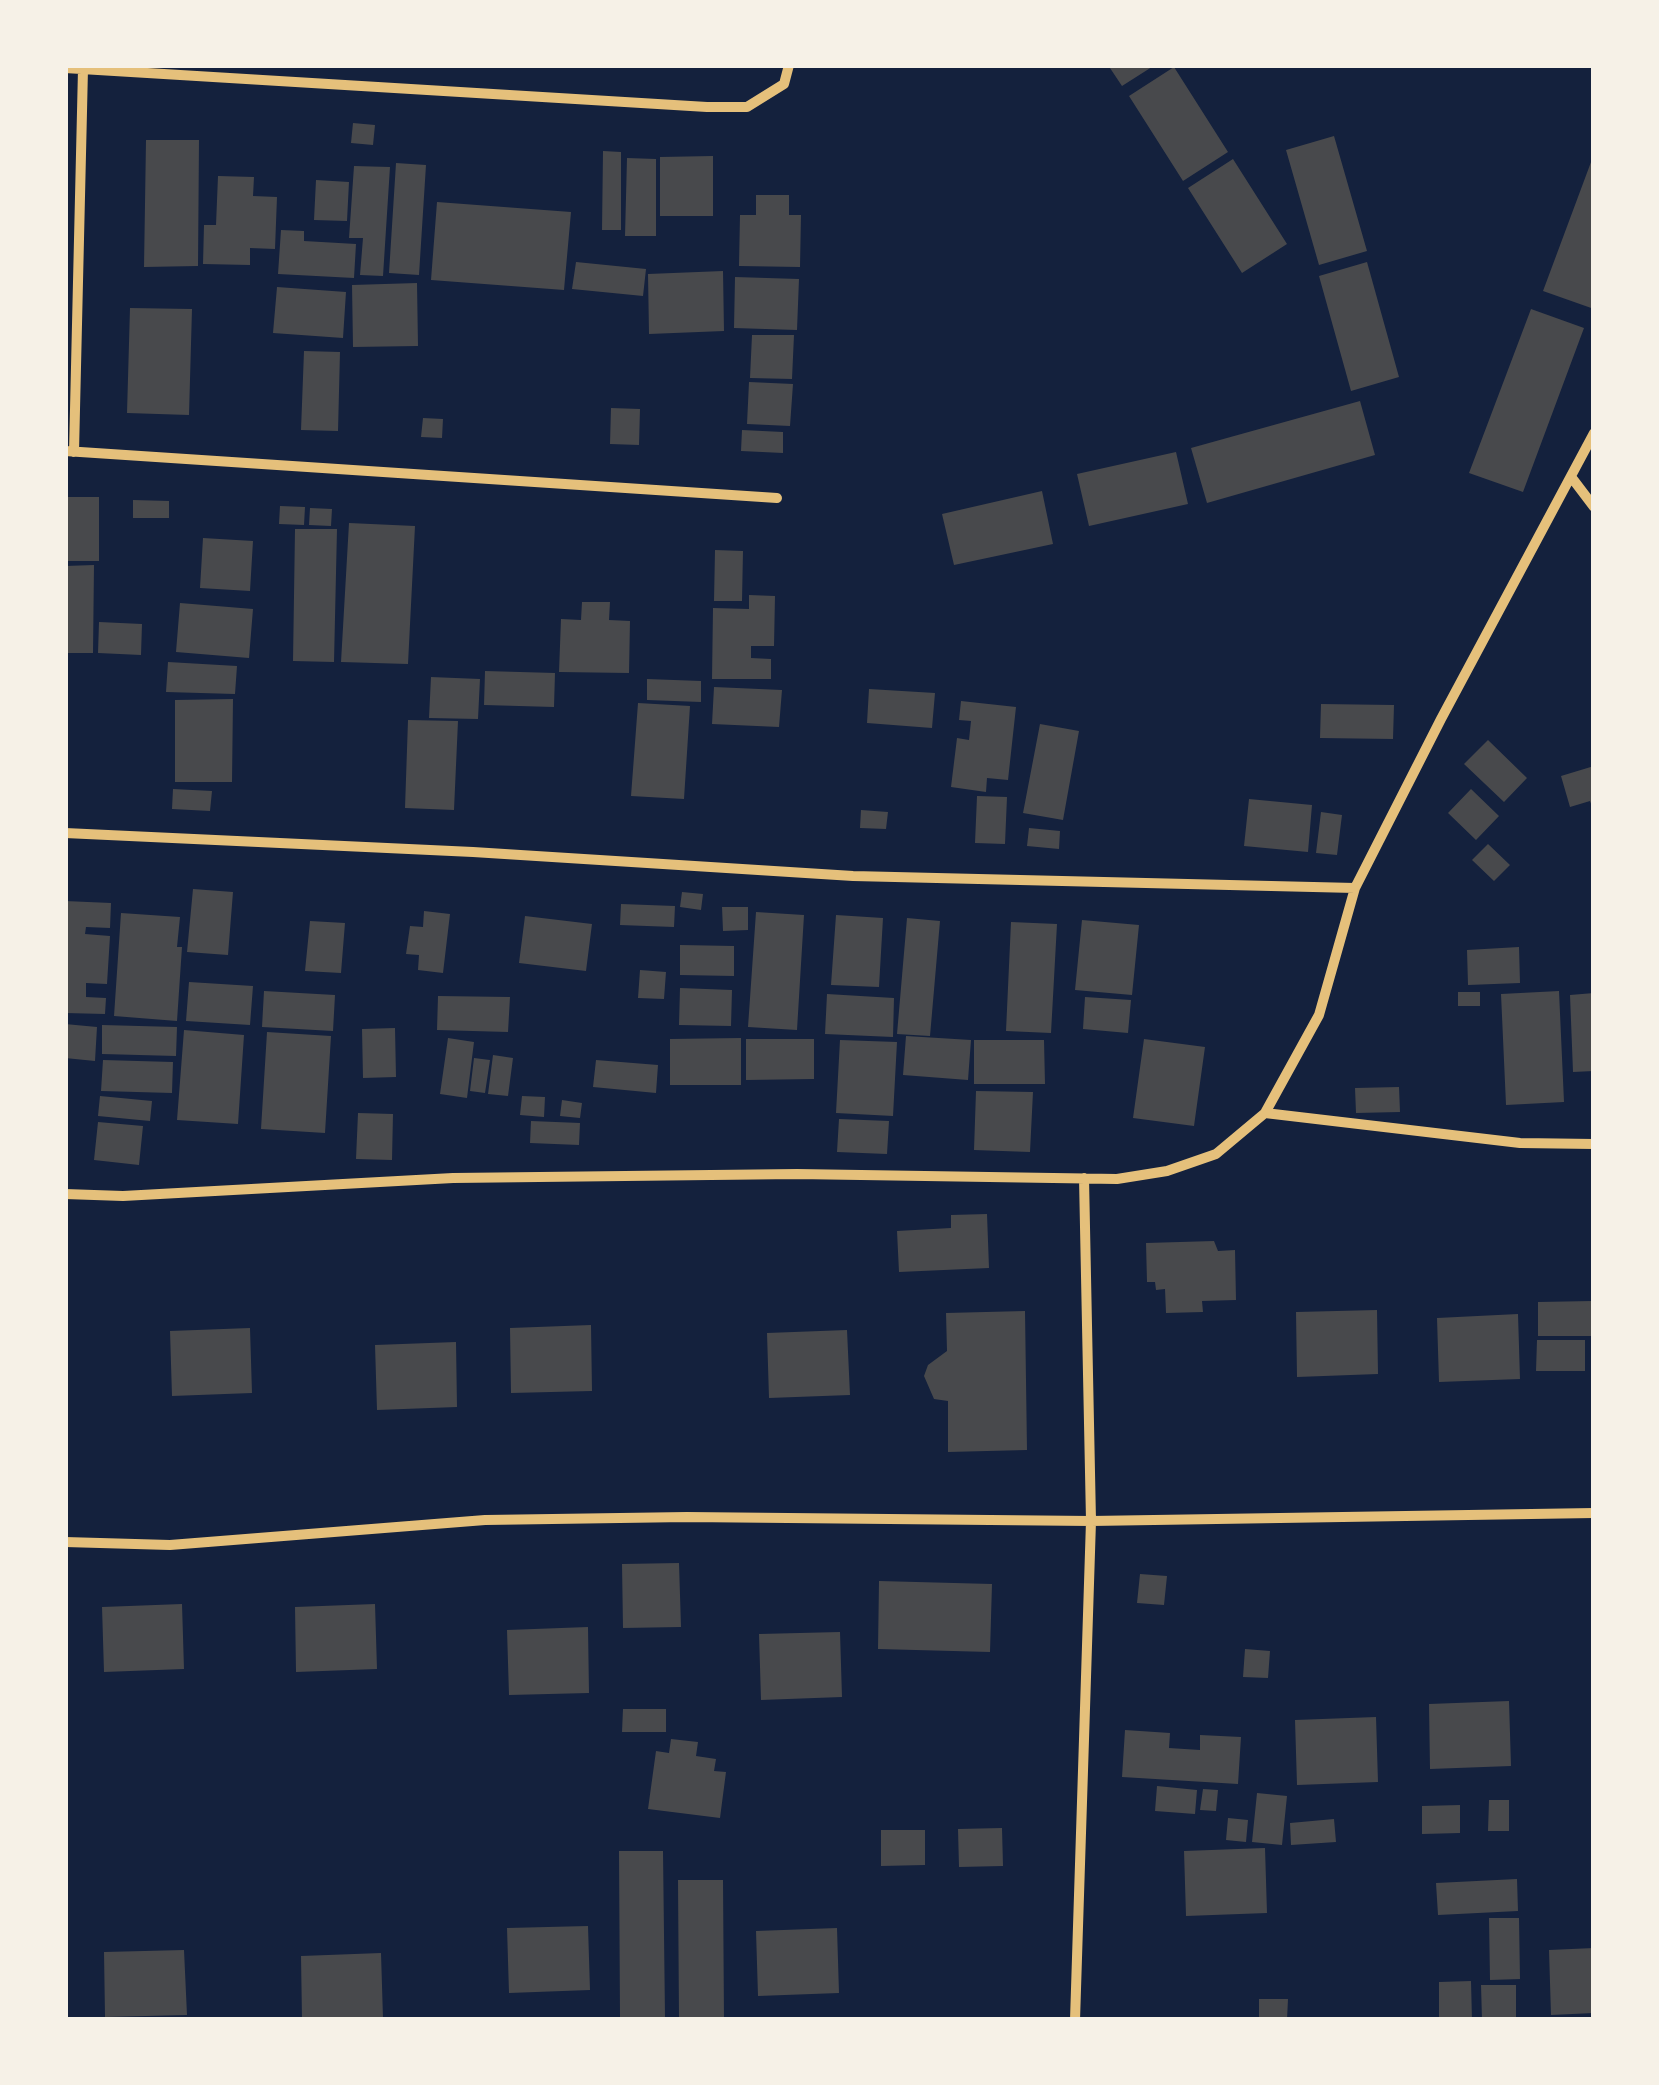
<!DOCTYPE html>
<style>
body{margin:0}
#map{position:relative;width:1659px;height:2085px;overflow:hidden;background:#14213d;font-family:"Archivo Narrow",sans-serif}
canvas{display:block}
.frame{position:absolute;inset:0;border:68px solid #f6f1e7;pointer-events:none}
</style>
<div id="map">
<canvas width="1659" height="2085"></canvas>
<div class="frame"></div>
</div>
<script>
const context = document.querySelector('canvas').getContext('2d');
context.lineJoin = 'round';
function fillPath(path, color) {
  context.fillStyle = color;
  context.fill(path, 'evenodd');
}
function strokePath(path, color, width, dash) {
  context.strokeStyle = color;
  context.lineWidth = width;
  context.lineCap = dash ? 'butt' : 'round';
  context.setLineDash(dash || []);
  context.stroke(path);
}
const building = new Path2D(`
 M1108,65H1155L1122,86Z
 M1174,67L1228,152L1183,181L1129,96Z
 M353,123L375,125L373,145L351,143Z
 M1334,136L1367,251L1319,265L1286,150Z
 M146,140H199L198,266L144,267Z
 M603,151L621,152V230H602Z
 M1594,154V309L1543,291Z
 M713,156V216H660V157Z
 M627,158L656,159V236H625Z
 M1233,159L1287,244L1242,273L1188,188Z
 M396,163L426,165L419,275L389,273Z
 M354,166L390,167L383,276L360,275L363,238H349Z
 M218,176L254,177L253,196L277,197L275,249L250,248V265L203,264L204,225H216Z
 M316,180L349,182L347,221L314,220Z
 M756,195H789V215H801L800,267L739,266L740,215H756Z
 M437,202L571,212L564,290L431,280Z
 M281,230L304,231V241L356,244L354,278L278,274Z
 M576,262L646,269L643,296L572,289Z
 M1367,262L1399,377L1351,391L1319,276Z
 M723,271L724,331L649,334L648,274Z
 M735,277L799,279L797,330L734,328Z
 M417,283L418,346L353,347L352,285Z
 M277,287L346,292L343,338L273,333Z
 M130,308L192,309L189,415L127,413Z
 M1531,309L1584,328L1523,492L1469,473Z
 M752,335H794L792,379L750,378Z
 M304,351L340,352L338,431L301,430Z
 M749,382L793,384L790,426L747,424Z
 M1360,401L1375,455L1207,503L1191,448Z
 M611,408L640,409L639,445L610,444Z
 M423,418L443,419L442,438L421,437Z
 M742,430L783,432V453L741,451Z
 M1176,452L1188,504L1089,526L1077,474Z
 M1042,491L1053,544L954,565L942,514Z
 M65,497H99V561H65Z
 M133,500L169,501V518H133Z
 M280,506L305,507L304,525L279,524Z
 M310,508L332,509L331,526L309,525Z
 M349,523L415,526L408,664L341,662Z
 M295,529H337L334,662L293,661Z
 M203,538L253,541L250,591L200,588Z
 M715,550L743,551L742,601H714Z
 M94,565L93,653H65V566Z
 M749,595L775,596L774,646H751V658L771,659V679H712L713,608L749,609Z
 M582,602H610L609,620L630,621L629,673L559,672L561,619L581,620Z
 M180,603L253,609L249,658L176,652Z
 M99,622L142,624L141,655L98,653Z
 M168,662L237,666L235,694L166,692Z
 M485,671L555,673L554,707L484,705Z
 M431,677L480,679L478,719L429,718Z
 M647,679L701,681V702L647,700Z
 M714,687L782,690L779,727L712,724Z
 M869,689L935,693L932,728L867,723Z
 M233,699L232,782H175V700Z
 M961,701L1016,707L1008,780L987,778L986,792L951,787L957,738L969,740L971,721L959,720Z
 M638,703L690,706L684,799L631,796Z
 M1321,704L1394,705L1393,739L1320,738Z
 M408,720L458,721L454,810L405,808Z
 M1040,724L1079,731L1063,820L1023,813Z
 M1488,740L1527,778L1504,802L1464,764Z
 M1594,766V812L1590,801L1570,807L1561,776Z
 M173,789L212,791L210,811L172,809Z
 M1471,789L1499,816L1476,840L1448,813Z
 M977,796L1007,797L1005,844L975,843Z
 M1249,799L1312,805L1308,852L1244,846Z
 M861,810L888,812L886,829L860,828Z
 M1321,812L1342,815L1337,855L1316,853Z
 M1029,828L1060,831L1059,849L1027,846Z
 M1488,844L1510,865L1494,881L1472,860Z
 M193,889L233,892L228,955L187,952Z
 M682,892L703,894L701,910L680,907Z
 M65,901L111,903L110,928L86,927L85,934L110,936L107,984L86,983V997L106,998L105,1014L65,1013Z
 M621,904L675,906L674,927L620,925Z
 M722,907H748V930L723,931Z
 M424,911L450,914L443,973L418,970L419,955L406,954L410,926L423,927Z
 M756,912L804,915L797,1030L748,1027Z
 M121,913L180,917L177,947H182L177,1021L114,1016Z
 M836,915L883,918L879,987L831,985Z
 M525,916L592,924L586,971L519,963Z
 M907,918L940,921L930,1036L897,1034Z
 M1082,920L1139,925L1132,995L1075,990Z
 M310,921L345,923L341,973L305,971Z
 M1011,922L1057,924L1051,1033L1006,1031Z
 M680,945L734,946V976L680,975Z
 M1519,947L1520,983L1468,985L1467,950Z
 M640,970L666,972L664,999L638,998Z
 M189,982L253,986L250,1025L186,1021Z
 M680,988L732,990L731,1026L679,1025Z
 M264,991L335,995L333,1031L262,1027Z
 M1559,991L1564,1102L1506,1105L1501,994Z
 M1458,992H1480V1006H1458Z
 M1594,993V1071L1573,1072L1570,995Z
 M827,994L894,998L893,1037L825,1034Z
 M438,996L510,997L508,1032L437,1030Z
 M1085,997L1131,1000L1128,1033L1083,1029Z
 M65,1024L97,1027L95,1061L65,1058Z
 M102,1025L177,1027L176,1056L102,1054Z
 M395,1028L396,1077L363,1078L362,1029Z
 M184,1030L244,1035L238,1124L177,1120Z
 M267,1032L331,1036L325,1133L261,1129Z
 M906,1036L971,1040L968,1080L903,1075Z
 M448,1038L474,1042L467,1098L440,1094Z
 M741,1038V1085H670V1039Z
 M746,1039H814V1079L746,1080Z
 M1144,1039L1205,1047L1194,1126L1133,1118Z
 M840,1040L897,1042L893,1116L836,1113Z
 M974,1040H1044L1045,1084H974Z
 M493,1055L513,1058L508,1096L488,1094Z
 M474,1058L490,1060L485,1093L470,1091Z
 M103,1060L173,1062L172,1093L101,1091Z
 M596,1060L658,1065L656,1093L593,1087Z
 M1399,1087L1400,1112L1356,1113L1355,1088Z
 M976,1091L1033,1092L1030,1152L974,1150Z
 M100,1096L152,1101L150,1121L98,1116Z
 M522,1096L545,1097L544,1117L520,1115Z
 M562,1100L582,1103L580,1118L560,1116Z
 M358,1113L393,1114L392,1160L356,1159Z
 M839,1119L889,1121L887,1154L837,1152Z
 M531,1121L580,1123L579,1145L530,1143Z
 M98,1122L143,1126L139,1165L94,1160Z
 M987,1214L989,1268L899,1272L897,1231L951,1228V1215Z
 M1214,1241L1218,1251L1235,1250L1236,1300L1202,1301L1203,1312L1166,1313L1165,1289L1156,1290L1155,1282H1147L1146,1243Z
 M1592,1301V1336H1538V1302Z
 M1377,1310L1378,1374L1297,1377L1296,1312Z
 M1025,1311L1027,1450L948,1452V1401L934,1399L924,1376L928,1365L947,1351L946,1313Z
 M1518,1314L1520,1379L1439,1382L1437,1318Z
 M591,1325L592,1391L511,1393L510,1328Z
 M250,1328L252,1393L172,1396L170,1331Z
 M847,1330L850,1395L769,1398L767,1333Z
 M1537,1340H1585V1371H1536Z
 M456,1342L457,1407L377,1410L375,1345Z
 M679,1563L681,1627L623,1628L622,1564Z
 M1140,1574L1167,1576L1164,1605L1137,1603Z
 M879,1581L992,1584L990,1652L878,1649Z
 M182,1604L184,1669L104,1672L102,1607Z
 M375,1604L377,1669L296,1672L295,1607Z
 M588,1627L589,1693L509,1695L507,1630Z
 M840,1632L842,1697L761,1700L759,1634Z
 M1245,1649L1270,1651L1268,1678L1243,1677Z
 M1509,1701L1511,1766L1430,1769L1429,1704Z
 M623,1709H666V1732H622Z
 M1376,1717L1378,1782L1297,1785L1295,1720Z
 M1125,1730L1170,1733L1169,1748L1200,1750V1735L1241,1737L1238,1784L1122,1777Z
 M671,1739L698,1742L696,1756L716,1759L714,1771L726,1772L720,1818L648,1809L656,1751L669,1753Z
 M1157,1786L1197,1790L1195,1814L1155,1811Z
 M1203,1789L1218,1790L1216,1811L1200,1810Z
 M1257,1793L1287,1796L1282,1845L1252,1842Z
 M1489,1800H1509V1831H1488Z
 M1460,1805V1833L1422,1834V1806Z
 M1228,1818L1248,1820L1246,1842L1226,1840Z
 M1334,1819L1336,1842L1291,1845L1290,1823Z
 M1002,1828L1003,1866L959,1867L958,1829Z
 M881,1830H925V1865L881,1866Z
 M1265,1848L1267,1913L1186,1916L1184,1851Z
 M619,1851H663L665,2017L620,2018Z
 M1517,1879L1518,1911L1438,1915L1436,1883Z
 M678,1880H723L724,2020H679Z
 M1489,1918H1519L1520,1979L1490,1980Z
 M588,1926L590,1990L509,1993L507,1928Z
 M837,1928L839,1993L758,1996L756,1931Z
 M1594,1948V2013L1551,2015L1549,1950Z
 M184,1950L187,2015L105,2017L104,1952Z
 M381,1953L383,2018L302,2020L301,1956Z
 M1471,1981L1472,2020H1439V1982Z
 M1481,1985H1516V2020H1482Z
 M1259,1999H1288L1287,2020H1259Z`);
const minor = new Path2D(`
 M65,68L707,107H747L784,84L789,65
 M65,451L777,498
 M74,452L83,69
 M1572,478L1594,507
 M65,833L473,852L853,876L1355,888
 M1265,1113L1520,1143L1594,1144
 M65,1194L123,1196L453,1178L797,1174L1117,1179L1167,1171L1216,1154L1265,1113L1319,1015L1355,888L1441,719L1594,433
 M65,1542L170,1545L485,1520L687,1517L1091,1521L1594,1513
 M1075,2020L1091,1521L1084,1178`);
fillPath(building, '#48494c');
strokePath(minor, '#e5c07b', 10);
</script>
